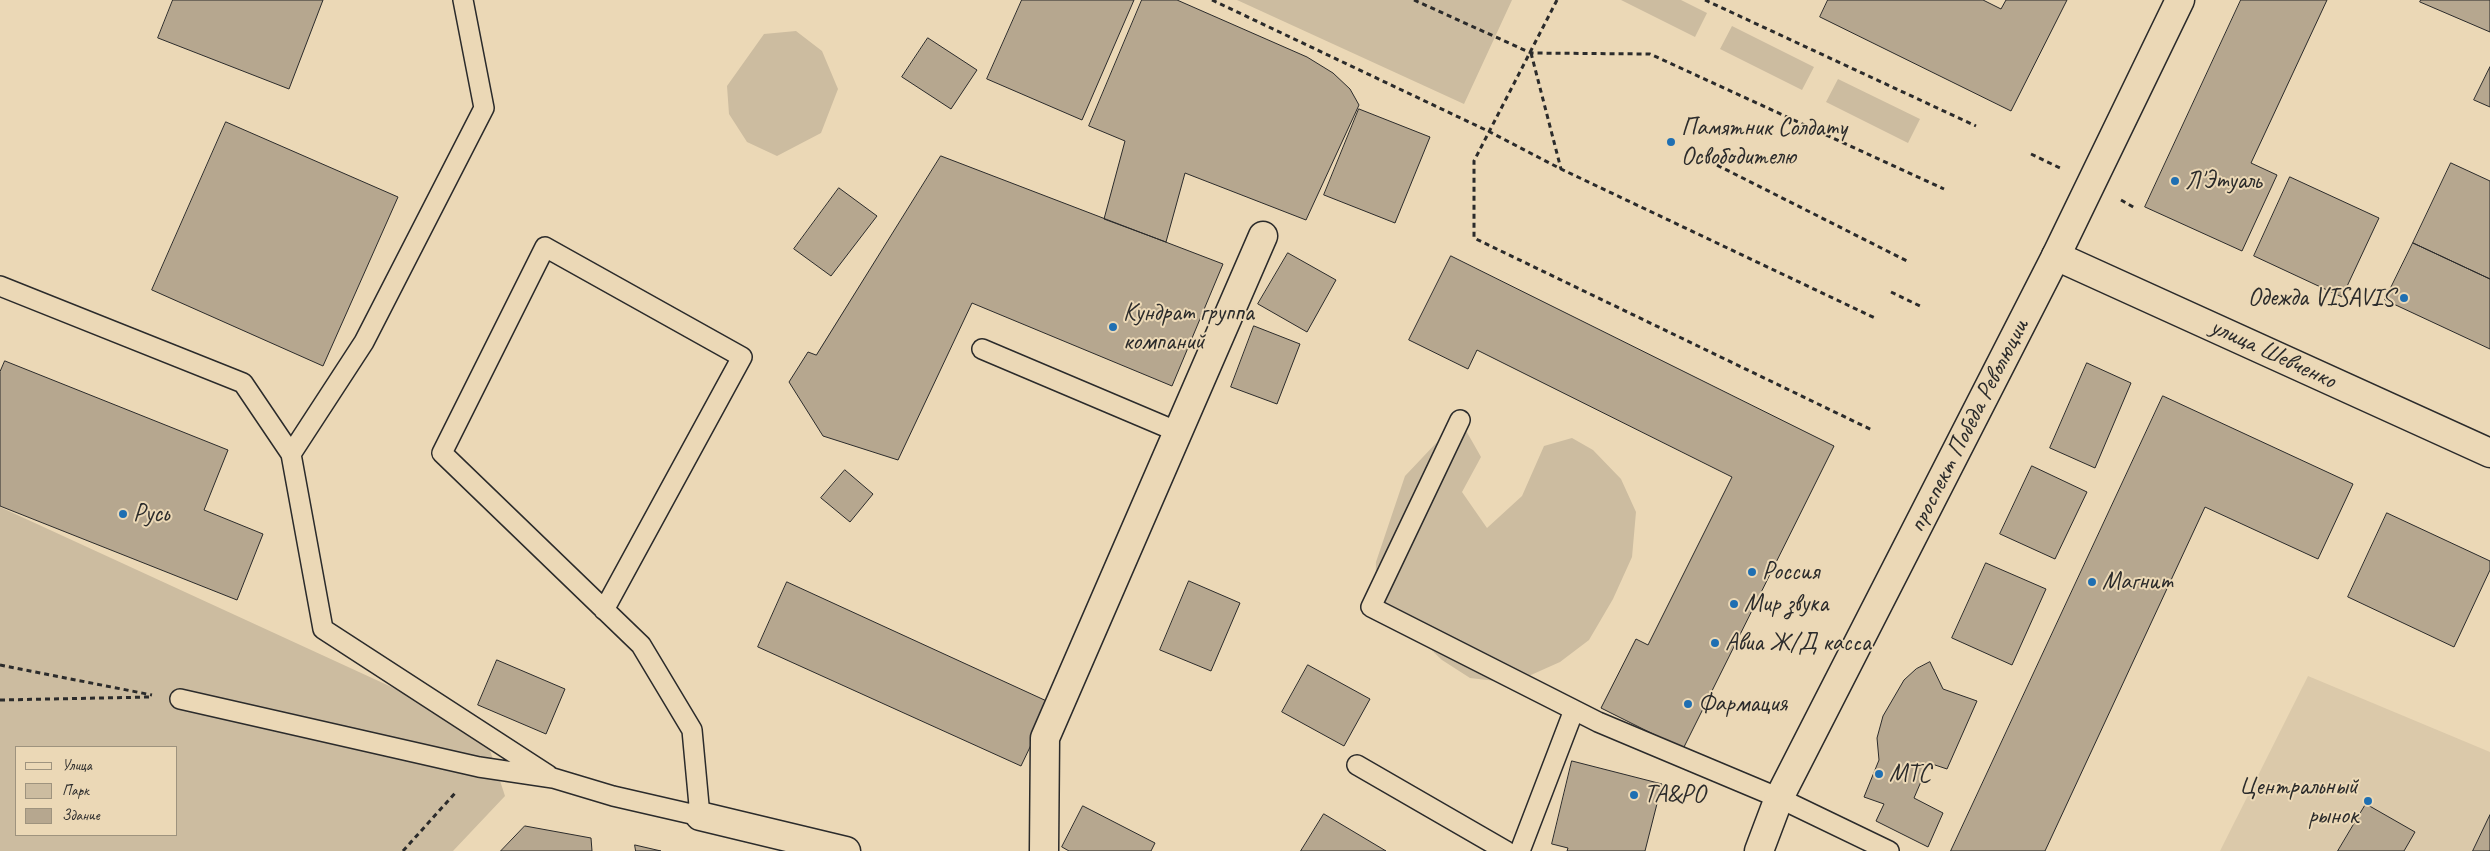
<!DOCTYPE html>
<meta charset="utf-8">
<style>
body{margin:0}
#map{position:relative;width:2490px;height:851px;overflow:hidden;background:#ebd8b6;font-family:Caveat,sans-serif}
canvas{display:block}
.legend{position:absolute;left:15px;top:746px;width:162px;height:90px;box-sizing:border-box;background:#ebd8b6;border:1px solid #9e937e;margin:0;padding:6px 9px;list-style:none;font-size:15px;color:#2b2b2b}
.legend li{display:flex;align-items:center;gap:10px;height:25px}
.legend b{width:25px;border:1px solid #9e937e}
</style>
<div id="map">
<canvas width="2490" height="851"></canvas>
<ul class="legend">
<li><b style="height:6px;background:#ebd8b6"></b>Улица</li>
<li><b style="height:14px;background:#ccbca0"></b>Парк</li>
<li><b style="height:14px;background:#b6a78f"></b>Здание</li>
</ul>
</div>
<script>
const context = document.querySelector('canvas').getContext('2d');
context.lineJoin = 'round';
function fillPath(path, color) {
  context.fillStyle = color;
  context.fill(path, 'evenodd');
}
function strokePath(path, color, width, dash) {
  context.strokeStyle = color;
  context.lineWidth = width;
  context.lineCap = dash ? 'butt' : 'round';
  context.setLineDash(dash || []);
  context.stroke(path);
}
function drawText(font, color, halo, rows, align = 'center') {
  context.font = font + ' Caveat,sans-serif';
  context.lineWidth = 4;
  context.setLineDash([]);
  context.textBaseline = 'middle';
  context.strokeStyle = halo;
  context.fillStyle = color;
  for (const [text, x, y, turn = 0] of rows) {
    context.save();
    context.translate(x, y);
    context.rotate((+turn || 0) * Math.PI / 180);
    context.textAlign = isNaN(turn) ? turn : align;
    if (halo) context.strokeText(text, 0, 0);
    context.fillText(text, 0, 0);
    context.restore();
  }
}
const built = new Path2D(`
 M2308,676L2490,752V851H2220Z`);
const green = new Path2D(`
 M1237,0H1512L1464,104Z
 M1621,0H1681L1707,13L1695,37Z
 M1732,26L1814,67L1802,90L1720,49Z
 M796,31L822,51L838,89L821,133L777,156L747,142L729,114L727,86L764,34Z
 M1838,79L1920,119L1908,143L1826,102Z
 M1460,420L1481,457L1462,492L1487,528L1522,496L1544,446L1572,438L1593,450L1621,479L1636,512L1632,557L1613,599L1589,640L1560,662L1513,683L1470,678L1442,660L1375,597L1376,562L1405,476L1457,421Z
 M0,507L483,729L505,796L453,851H0ZM16,747H176V835H16Z`);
const building = new Path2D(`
 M173,0H323L289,89L158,38Z
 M1022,0H1134L1082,120L987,79Z
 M1142,0H1177L1307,57L1333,73L1350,89L1359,105L1306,220L1185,173L1166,242L1104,219L1125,141L1089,126Z
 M1828,0H1983L2001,9L2006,0H2067L2011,111L1820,17Z
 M2241,0H2327L2251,163L2277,175L2242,251L2145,207Z
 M2421,0H2490V32L2420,2Z
 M928,38L977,70L951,109L902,77Z
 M2490,67V107L2474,100Z
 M1359,109L1430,137L1395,223L1324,195Z
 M226,122L398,197L323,366L152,290Z
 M941,156L1223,264L1172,386L972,303L898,460L823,436L789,382L808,352L816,355Z
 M2451,163L2490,181V279L2413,243Z
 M2290,177L2379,218L2342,297L2254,256Z
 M839,188L877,216L831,276L794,249Z
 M2413,243L2490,279V349L2385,300Z
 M1288,253L1336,280L1307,332L1258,304Z
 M1451,256L1834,446L1683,749L1601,708L1636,639L1648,645L1732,477L1477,350L1468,369L1409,340Z
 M1254,326L1300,344L1277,404L1231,387Z
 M5,361L228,450L204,510L263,534L237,600L0,506V372Z
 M2087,363L2131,383L2095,468L2050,448Z
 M2163,396L2353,484L2318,559L2205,507L2045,851H1951Z
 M2032,466L2087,492L2055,559L2000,534Z
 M845,470L873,494L850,522L821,498Z
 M2387,513L2490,561V570L2454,647L2348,597Z
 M1986,563L2046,589L2012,665L1952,638Z
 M1189,581L1240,603L1211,671L1160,650Z
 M787,582L1051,703L1021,766L758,647Z
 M497,660L565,689L546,734L478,705Z
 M1930,662L1943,689L1977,701L1947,769L1929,763L1914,798L1943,813L1928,847L1876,821L1884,804L1864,797L1879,760L1877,738L1883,716L1904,680L1916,669Z
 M1308,665L1370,699L1344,746L1282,712Z
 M1572,761L1662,784L1645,851H1567L1568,848L1552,844Z
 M2366,804L2415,832L2404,851H2338Z
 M1083,806L1155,843L1151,851H1069L1062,847Z
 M1324,814L1386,851H1301Z
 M2490,815V851H2473Z
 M525,826L591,838L592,851H501Z
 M635,845L661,851H636Z`);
const path = new Path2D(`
 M1212,0L1488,131L1561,169L1877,319
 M1414,0L1531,53L1650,54L1944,189
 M1557,0L1474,161V238L1872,430
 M1705,0L1976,126
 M1531,53L1561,169
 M2031,154L2060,168
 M1701,157L1909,262
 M2121,200L2135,208
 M1891,292L1920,306
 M0,665L152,695
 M0,700L150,697
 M403,851L456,792`);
const service = new Path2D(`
 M0,286L243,383L291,454L323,629L548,775
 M982,349L1178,432
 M1460,420L1371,607L1598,722L1779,798L1889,851
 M291,454L364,342L484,108L463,0
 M180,699L479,767L553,778L613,796L700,816L692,730L641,645L442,453L545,247L742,357L604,610
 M1357,765L1506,851
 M1520,851L1574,710`);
const minor = new Path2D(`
 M700,816L846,851
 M1044,851L1045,738L1263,236`);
const secondary = new Path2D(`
 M2056,256L2490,453`);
const primary = new Path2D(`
 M1759,851L1779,798L2056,256L2180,0`);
const markers = [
 [1671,142,5,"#1f6fb2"],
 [2175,181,5,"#1f6fb2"],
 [2404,298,5,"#1f6fb2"],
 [1113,327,5,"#1f6fb2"],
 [123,514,5,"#1f6fb2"],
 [1752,572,5,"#1f6fb2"],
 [2092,582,5,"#1f6fb2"],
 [1734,604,5,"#1f6fb2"],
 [1715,643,5,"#1f6fb2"],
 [1688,704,5,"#1f6fb2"],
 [1879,774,5,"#1f6fb2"],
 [1634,795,5,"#1f6fb2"],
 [2368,801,5,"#1f6fb2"]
];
const poiNames = [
 ["Памятник Солдату",1681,128],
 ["Освободителю",1681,157],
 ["Л'Этуаль",2185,181],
 ["Одежда VISAVIS",2394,298,"right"],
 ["Кундрат группа",1123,313],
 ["компаний",1123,342],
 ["Русь",133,514],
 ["Россия",1762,572],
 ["Магнит",2102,582],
 ["Мир звука",1744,604],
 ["Авиа Ж/Д касса",1725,643],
 ["Фармация",1698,704],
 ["МТС",1889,774],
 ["Центральный",2358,787,"right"],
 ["рынок",2358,816,"right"],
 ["ТА&РО",1644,795]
];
const streetNames = [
 ["улица Шевченко",2273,354,25],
 ["проспект Победа Революции",1969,426,-63]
];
fillPath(built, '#dbc9aa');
fillPath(green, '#ccbca0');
fillPath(building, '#b6a78f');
strokePath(building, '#2b2b2b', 1);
strokePath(service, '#2b2b2b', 22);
strokePath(minor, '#2b2b2b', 31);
strokePath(secondary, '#2b2b2b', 31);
strokePath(primary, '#2b2b2b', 31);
strokePath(path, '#2b2b2b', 3, [5, 4]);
strokePath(service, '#ebd8b6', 19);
strokePath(minor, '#ebd8b6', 28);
strokePath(secondary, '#ebd8b6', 28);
strokePath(primary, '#ebd8b6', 28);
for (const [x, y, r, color] of markers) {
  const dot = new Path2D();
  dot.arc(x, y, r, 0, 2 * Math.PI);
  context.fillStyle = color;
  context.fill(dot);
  strokePath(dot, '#ebd8b6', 2);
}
drawText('25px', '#2b2b2b', '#ebd8b6', poiNames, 'left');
drawText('25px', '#2b2b2b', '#ebd8b6', streetNames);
</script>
